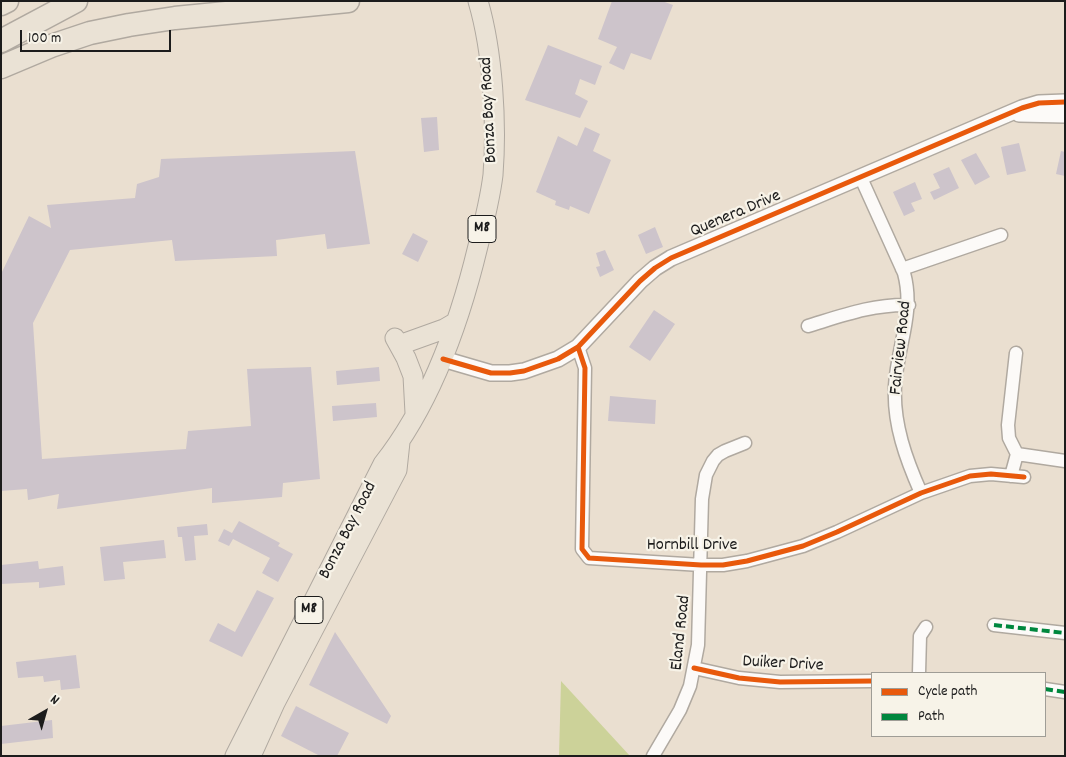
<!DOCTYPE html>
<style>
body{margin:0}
#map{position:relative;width:1066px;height:757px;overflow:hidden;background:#eadfd0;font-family:Dekko,sans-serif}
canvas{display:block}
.frame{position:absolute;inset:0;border:2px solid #1c1c1c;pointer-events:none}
.legend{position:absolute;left:871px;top:672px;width:175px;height:65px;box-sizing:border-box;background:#f7f3e8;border:1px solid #9f9d96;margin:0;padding:6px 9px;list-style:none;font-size:15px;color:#1c1c1c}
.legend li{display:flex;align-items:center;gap:10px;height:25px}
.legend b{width:25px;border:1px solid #9f9d96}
.north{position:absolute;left:20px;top:687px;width:50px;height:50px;-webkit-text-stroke:4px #f7f3e8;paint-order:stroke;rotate:38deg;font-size:14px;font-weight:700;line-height:20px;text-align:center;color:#1c1c1c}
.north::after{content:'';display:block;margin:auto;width:18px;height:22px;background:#1c1c1c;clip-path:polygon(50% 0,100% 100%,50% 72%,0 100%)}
.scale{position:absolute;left:20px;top:30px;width:151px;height:22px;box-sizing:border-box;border:2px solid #1c1c1c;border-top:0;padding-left:6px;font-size:15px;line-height:18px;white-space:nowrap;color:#1c1c1c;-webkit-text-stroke:4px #f7f3e8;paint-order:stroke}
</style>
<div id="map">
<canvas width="1066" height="757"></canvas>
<div class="frame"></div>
<ul class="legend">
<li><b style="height:6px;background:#e8590c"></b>Cycle path</li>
<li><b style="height:6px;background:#00873e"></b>Path</li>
</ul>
<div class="north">N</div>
<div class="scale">100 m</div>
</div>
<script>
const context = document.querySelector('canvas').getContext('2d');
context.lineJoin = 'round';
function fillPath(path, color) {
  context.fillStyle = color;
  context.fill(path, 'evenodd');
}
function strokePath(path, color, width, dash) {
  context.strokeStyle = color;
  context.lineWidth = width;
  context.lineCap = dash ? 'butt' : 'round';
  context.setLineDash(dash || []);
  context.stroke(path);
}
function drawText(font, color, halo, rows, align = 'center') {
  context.font = font + ' Dekko,sans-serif';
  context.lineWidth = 4.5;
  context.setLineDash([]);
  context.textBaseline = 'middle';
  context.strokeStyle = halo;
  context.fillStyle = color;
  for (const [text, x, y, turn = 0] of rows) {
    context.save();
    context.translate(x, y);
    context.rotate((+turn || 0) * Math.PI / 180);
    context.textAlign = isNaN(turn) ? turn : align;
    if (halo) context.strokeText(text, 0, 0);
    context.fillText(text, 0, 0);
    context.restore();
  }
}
const green = new Path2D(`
 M561,681L630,756H559Z`);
const building = new Path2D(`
 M612,1H662L673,5L651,60L631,53L624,70L609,63L617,47L598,39Z
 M548,45L602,66L595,85L580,79L575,94L588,101L580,118L525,100Z
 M437,117L439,150L424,152L421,118Z
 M585,127L600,134L593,151L611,160L589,214L570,206L569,210L555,205L556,201L536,192L558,136L577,146Z
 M1019,143L1026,171L1007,175L1001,147Z
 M355,151L370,244L327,249L325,234L276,240L277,256L175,261L172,240L70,250L33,323L42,459L186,449L188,431L251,426L247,369L311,367L320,479L283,483L282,497L212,503V488L57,509L59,494L28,500L27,489L1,491V274L29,216L51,228L47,205L135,198L137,184L159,177L161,159Z
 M1061,151L1065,152V176L1056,174Z
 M976,153L990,177L975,185L961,160Z
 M949,167L959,188L934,200L930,192L940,188L933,174Z
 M915,182L922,199L911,203L915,211L904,216L893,192Z
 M655,227L663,247L646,254L638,235Z
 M413,233L428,241L418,262L402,254Z
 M605,250L614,270L600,277L596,267L600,266L596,253Z
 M654,310L675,324L650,361L629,347Z
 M379,367L380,381L337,385L336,371Z
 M610,396L656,400L655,424L608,421Z
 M376,403L377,417L333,421L332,406Z
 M239,521L280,543L278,546L293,554L278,582L262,573L270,558L233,539L229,546L218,541L224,529L232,533Z
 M207,524L208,535L194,536L196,560L185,561L182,537H178L177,527Z
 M164,540L166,558L123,562L125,579L104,581L100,547Z
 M38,561L39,569L63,566L65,585L39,588V582L1,584V565Z
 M257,590L274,598L242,657L209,641L218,623L235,632Z
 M335,632L391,716L387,724L309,685Z
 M76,655L80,688L61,690L60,680L44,682L43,676L18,678L16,662Z
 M296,706L349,733L337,756H320L281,736Z
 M52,720L53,738L1,744V726Z`);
const minor = new Path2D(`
 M861,178L904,273C915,314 897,346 895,386C893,424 906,459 921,493
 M902,269L1001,235
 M808,326C841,316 873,304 909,305
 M578,347L585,368L582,549L589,558L701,565H723L747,561L803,546L837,532L921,493L970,476L991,474L1024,477
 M1017,454L1065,461
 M1011,476L1017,454L1009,438L1008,425L1016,353
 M994,625L1065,633
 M694,668L739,678L780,682L872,681
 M919,673L920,636L926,627
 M1045,689L1065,692
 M653,756L680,710L690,686L698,645L702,499L706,475L713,461L718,455L725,451L745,443`);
const tertiary = new Path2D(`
 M1019,114L1065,115
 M443,359L491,373H510L524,371L558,359L578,347L640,281L655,268L671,258L1022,108L1039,103L1065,102`);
const primary = new Path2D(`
 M395,338L406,358L413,376L415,413
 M405,343L444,329L456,322
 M235,756L383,464C432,402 460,321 478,246C484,223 490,199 493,175C497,123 493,52 478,1
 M251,756L275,703L397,470L400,442`);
const motorway = new Path2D(`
 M1,4L7,1
 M1,41L76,1
 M1,67L51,46L90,33L129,25L175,18L348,1`);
const quiet = new Path2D(`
 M994,625L1065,633
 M1045,689L1065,692`);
const cycleway = new Path2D(`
 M578,347L585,368L582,549L589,558L701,565H723L747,561L803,546L837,532L921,493L970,476L991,474L1024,477
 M443,359L491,373H510L524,371L558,359L578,347L640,281L655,268L671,258L1022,108L1039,103L1065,102
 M694,668L739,678L780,682L872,681`);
const shields = [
 [482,229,28],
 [309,610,28]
];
const shieldNames = [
 ["M8",482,229],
 ["M8",309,610]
];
const streetNames = [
 ["Bonza Bay Road",490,110,-93],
 ["Quenera Drive",736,215,-23],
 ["Fairview Road",902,348,-84],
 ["Bonza Bay Road",349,531,-63],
 ["Hornbill Drive",692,547],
 ["Eland Road",682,633,-84],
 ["Duiker Drive",783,665,3]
];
fillPath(green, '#ccd299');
fillPath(building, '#cdc4cb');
strokePath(minor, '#b0a9a0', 15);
strokePath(tertiary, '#b0a9a0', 18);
strokePath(primary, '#b0a9a0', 21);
strokePath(motorway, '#b0a9a0', 25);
strokePath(minor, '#fcfaf8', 12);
strokePath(tertiary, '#fcfaf8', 15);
strokePath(primary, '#eae2d5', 19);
strokePath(motorway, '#eae2d5', 22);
strokePath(quiet, '#00873e', 4, [8, 4]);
strokePath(cycleway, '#e8590c', 5);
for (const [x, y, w] of shields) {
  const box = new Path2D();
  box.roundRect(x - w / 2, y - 13.5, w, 27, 4);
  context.fillStyle = '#f7f3e8';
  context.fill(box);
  strokePath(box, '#1c1c1c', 1);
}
drawText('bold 16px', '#1c1c1c', null, shieldNames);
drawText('18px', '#1c1c1c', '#f7f3e8', streetNames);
</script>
